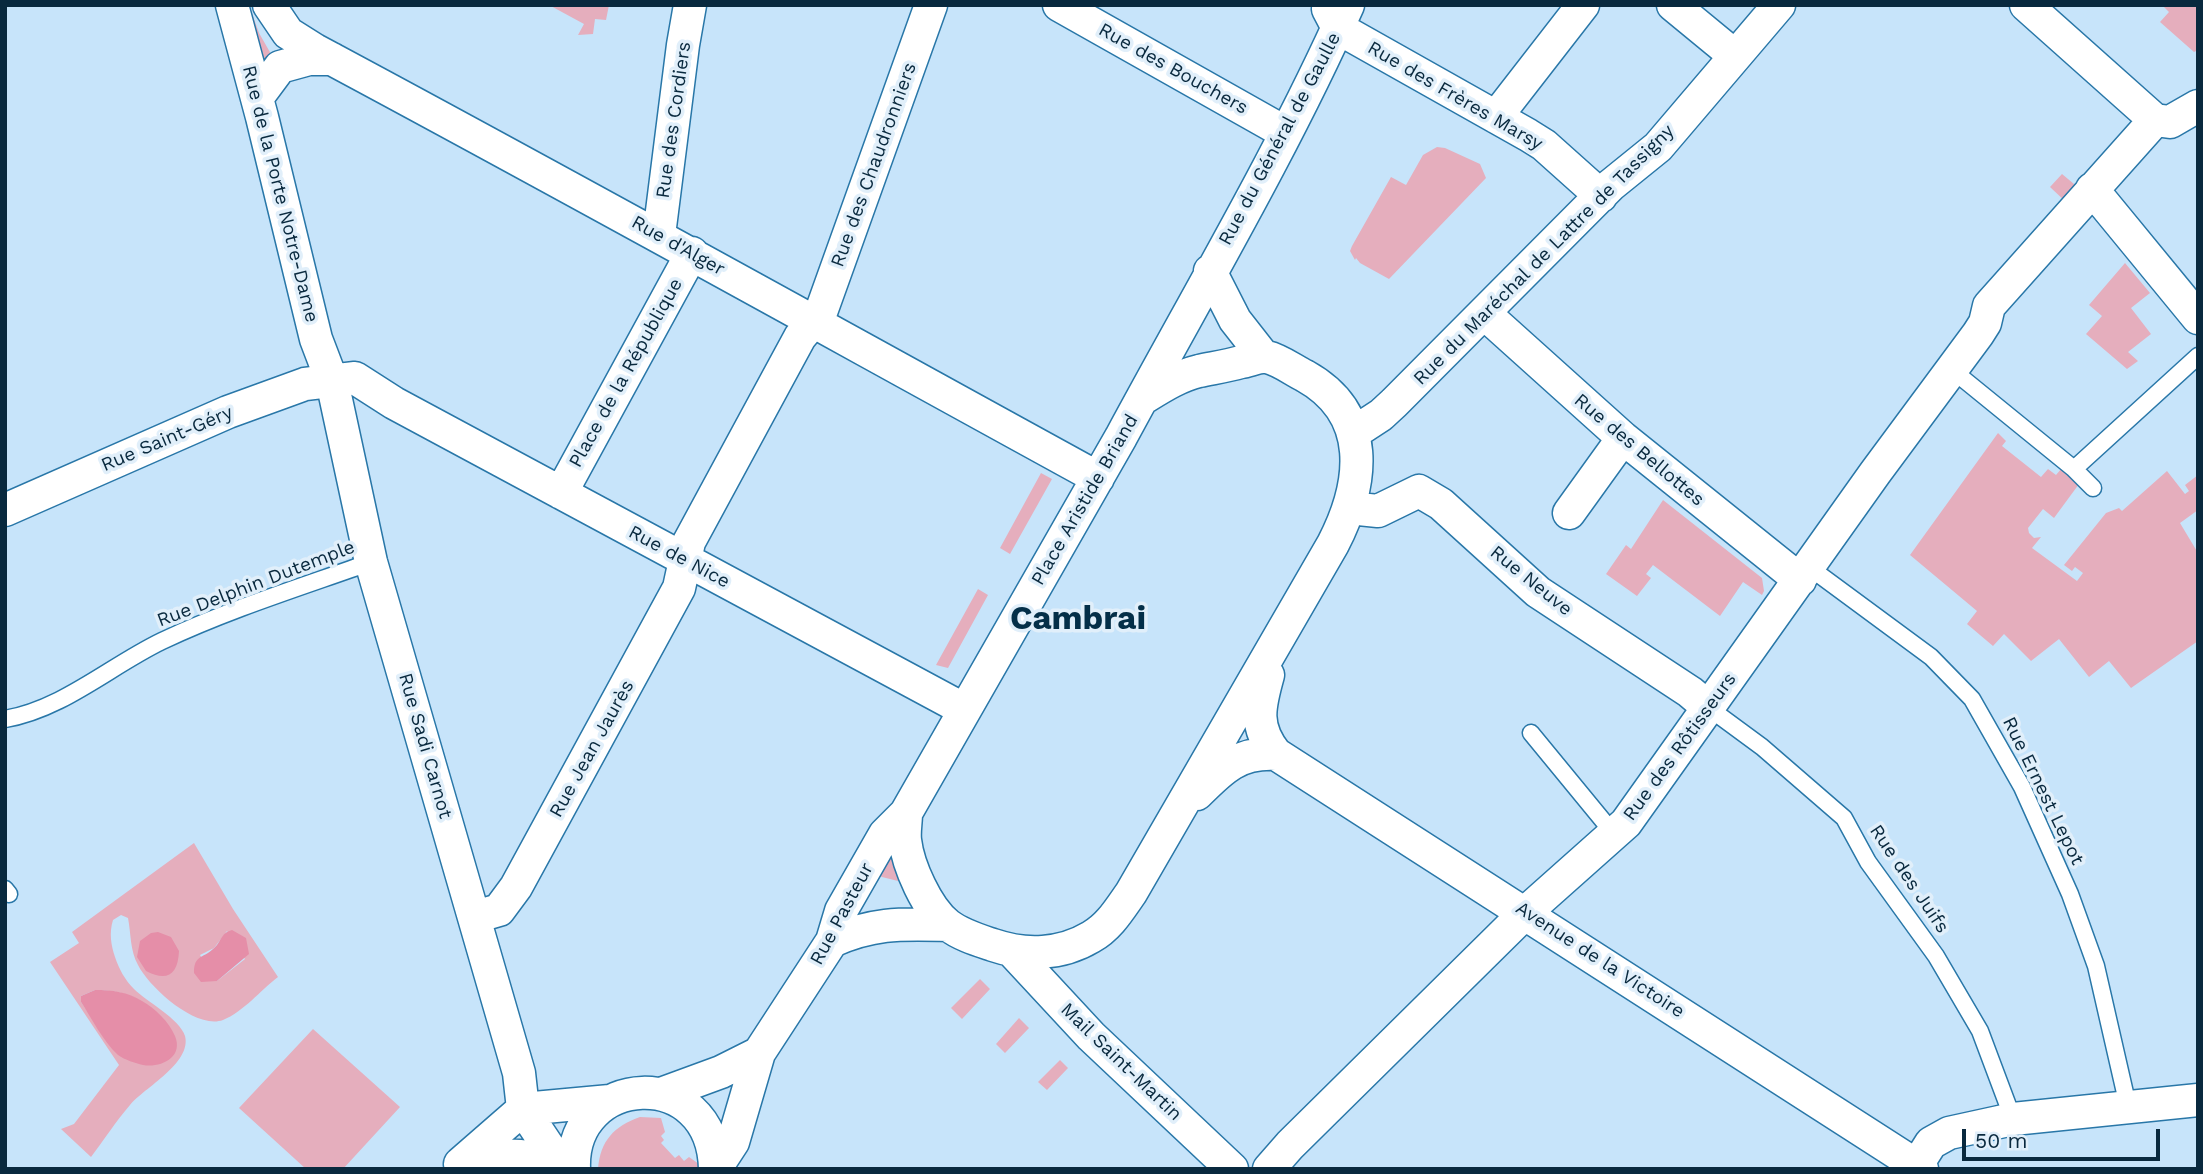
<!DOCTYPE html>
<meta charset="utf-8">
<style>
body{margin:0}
#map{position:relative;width:2203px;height:1174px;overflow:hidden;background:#c7e4fa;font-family:"Work Sans",sans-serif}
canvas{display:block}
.frame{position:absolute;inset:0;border:7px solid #09293e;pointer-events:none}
.scale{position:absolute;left:1962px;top:1129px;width:198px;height:32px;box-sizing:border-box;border:4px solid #09293e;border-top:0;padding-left:9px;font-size:21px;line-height:24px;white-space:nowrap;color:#09293e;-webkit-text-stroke:5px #e1effa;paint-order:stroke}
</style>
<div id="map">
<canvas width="2203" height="1174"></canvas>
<div class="frame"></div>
<div class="scale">50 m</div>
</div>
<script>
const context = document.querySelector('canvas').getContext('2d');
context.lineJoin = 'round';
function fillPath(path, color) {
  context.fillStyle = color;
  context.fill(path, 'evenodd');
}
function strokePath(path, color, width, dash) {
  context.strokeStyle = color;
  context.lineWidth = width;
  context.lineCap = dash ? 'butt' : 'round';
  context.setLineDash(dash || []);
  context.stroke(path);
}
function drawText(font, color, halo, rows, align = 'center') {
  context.font = font + ' "Work Sans",sans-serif';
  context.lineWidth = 7;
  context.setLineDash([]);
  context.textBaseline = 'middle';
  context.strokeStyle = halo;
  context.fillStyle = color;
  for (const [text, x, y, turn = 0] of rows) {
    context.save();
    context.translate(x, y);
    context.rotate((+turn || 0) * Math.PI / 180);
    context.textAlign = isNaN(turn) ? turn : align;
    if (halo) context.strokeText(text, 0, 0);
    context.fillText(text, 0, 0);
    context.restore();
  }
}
const green = new Path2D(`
 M249,5L259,33L271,54L264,61Z
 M549,5H609L606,20L595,19L593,34L578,35L584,24Z
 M2162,5H2198V50L2194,52L2160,22L2169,12Z
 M1437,147L1445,148L1480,164L1486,178L1389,279L1360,263L1356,258L1355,260L1350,251L1352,246L1391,177L1406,185L1423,155Z
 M2062,174L2080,189L2067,203L2050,187Z
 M2125,263L2150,293L2131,308L2151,334L2128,352L2138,361L2127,369L2086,334L2102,316L2089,305Z
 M1998,433L2006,441L2002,446L2041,477L2048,469L2056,475L2061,469L2079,484L2054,518L2043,509L2028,528L2029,533L2034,538L2041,537L2032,548L2077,581L2083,573L2075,567L2072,571L2064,565L2106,513L2119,508L2122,511L2167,471L2185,494L2189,491L2185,485L2198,475V510L2180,523L2198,553V641L2131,688L2109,661L2089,677L2059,639L2031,661L2004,634L1993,646L1967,624L1977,611L1910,555Z
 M1041,473L1052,479L1010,554L1000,548Z
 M1663,500L1762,578L1764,591L1762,595L1743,582L1720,616L1653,565L1646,574L1651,578L1637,596L1606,574L1626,545L1631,549Z
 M978,589L988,595L948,668L936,665Z
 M893,841L898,881L874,875Z
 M194,843L233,909L278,977C261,990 243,1012 223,1020C196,1030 149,987 138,965C130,951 131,933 128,918L121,915L113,920C109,933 111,945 115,957C119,969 125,980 134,989C147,1002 180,1019 185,1036C192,1063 144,1088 130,1105C116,1121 104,1140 91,1157L61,1129L74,1124L119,1065L50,962L79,943L72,932ZM227,931L245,959L217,981L200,955L214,948ZM95,990C135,991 153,1004 174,1036L114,1050L81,1002V996Z
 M980,979L990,989L962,1019L951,1008Z
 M1019,1018L1029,1028L1005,1053L996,1044Z
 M313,1029L400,1107L343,1169H306L239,1108Z
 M1060,1060L1068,1068L1047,1090L1038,1082Z
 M640,1117L661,1118L665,1132L661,1136L664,1140L661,1143L675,1158L679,1155L684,1161L689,1157L699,1164V1169H598C600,1141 614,1126 640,1117Z`);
const forest = new Path2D(`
 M232,930L246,938L249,954L217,981L201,982L194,973C194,955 202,959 213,949C222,942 220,933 232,930Z
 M158,932L171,937L179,951C178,975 167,982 146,971L137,957L140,941L151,933Z
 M95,990C112,990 128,992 142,1001C155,1008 169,1022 175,1036C184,1058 160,1068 143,1065C135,1063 125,1060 118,1055C103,1041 92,1019 81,1002V996Z`);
const lane = new Path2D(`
 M1951,369L2074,469L2093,488
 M2074,469L2198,356
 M1809,567L1931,657L1972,699L2022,787L2070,894L2096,966L2128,1106
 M1709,708L1762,747L1844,818L1868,862L1936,956L1980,1031L2013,1119
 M5,719C63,709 110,666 162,641C230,609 301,587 371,562
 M1531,733L1614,834
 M5,889L9,894`);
const street = new Path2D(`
 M232,5L262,117L316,339L332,381L371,562L519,1073L523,1109L563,1169
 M269,5L288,33L315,50C577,190 837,335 1098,478
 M1059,5L1286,133
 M1673,5L1735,56
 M2026,5L2155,120L2170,122L2198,106
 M1328,9L1338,28L1528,135L1544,145L1601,196
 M257,98L280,67L309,59H332
 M1496,117L1583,5
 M2092,189L2198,318
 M659,235L683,45L690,5
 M1210,271L1235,320L1264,357
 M1484,313L1623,438L1800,580
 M1142,399C1160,388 1178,376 1199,371C1213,368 1227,366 1241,362C1249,361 1259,356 1267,357C1280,360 1293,370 1305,376C1373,414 1364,484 1333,544L1131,893C1119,910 1109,927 1091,937C1061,955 1025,956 993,945C978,940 961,935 948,925C927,909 908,866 905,840C904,831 906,822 906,813L1121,437C1198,294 1282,153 1348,5
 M1355,432L1381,415L1394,403L1611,185L1658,147L1779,5
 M561,493L692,253
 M1349,508L1378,511L1419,491L1441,504L1538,592L1690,692L1709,708
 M5,510L228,412L305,384L355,378L394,403L965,710
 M1569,513L1623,438
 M1268,675C1259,707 1254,727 1276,754L1922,1169
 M1197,794C1222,769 1238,752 1276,754
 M475,917L499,910L516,887L679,588L689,542L800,337L821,312L931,5
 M832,941C875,922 902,924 948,925
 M1013,952L1091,1036L1232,1169
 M661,1094L721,1072L759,1053
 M523,1109L610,1101
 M461,1163L523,1109
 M460,1164C506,1155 517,1150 562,1167
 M716,1168L733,1142L759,1053L832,941L841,911L885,834L906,813
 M574,1169C570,1072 713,1063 715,1169
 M1269,1169L1290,1145L1526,912L1626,823L1875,473L1978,334L1985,323L1989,306L2155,120
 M1911,1169L1917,1165L1931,1143L1949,1133L2013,1119L2198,1100`);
const streetNames = [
 ["Rue des Bouchers",1173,69,29],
 ["Rue des Frères Marsy",1455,96,30],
 ["Rue des Cordiers",674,120,-82],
 ["Rue du Général de Gaulle",1280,139,-62],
 ["Rue des Chaudronniers",874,165,-70],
 ["Rue de la Porte Notre-Dame",280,194,76],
 ["Rue d'Alger",678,246,29],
 ["Rue du Maréchal de Lattre de Tassigny",1544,255,-45],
 ["Place de la République",626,373,-61],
 ["Rue Saint-Géry",167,439,-23],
 ["Rue des Bellottes",1639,450,40],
 ["Place Aristide Briand",1085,500,-60],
 ["Rue de Nice",679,557,28],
 ["Rue Neuve",1531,581,39],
 ["Rue Delphin Dutemple",256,584,-21],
 ["Rue Sadi Carnot",425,746,74],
 ["Rue des Rôtisseurs",1680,747,-54],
 ["Rue Jean Jaurès",592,749,-61],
 ["Rue Ernest Lepot",2043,791,64],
 ["Rue des Juifs",1909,879,56],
 ["Rue Pasteur",842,914,-62],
 ["Avenue de la Victoire",1600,960,33],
 ["Mail Saint-Martin",1121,1062,44]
];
const townNames = [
 ["Cambrai",1078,619]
];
fillPath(green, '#e5aebd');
fillPath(forest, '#e58ea8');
strokePath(lane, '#2977a8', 19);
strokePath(street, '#2977a8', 35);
strokePath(lane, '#fff', 16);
strokePath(street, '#fff', 32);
drawText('19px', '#09293e', '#e1effa', streetNames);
drawText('bold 33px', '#042f48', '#e1effa', townNames);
</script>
